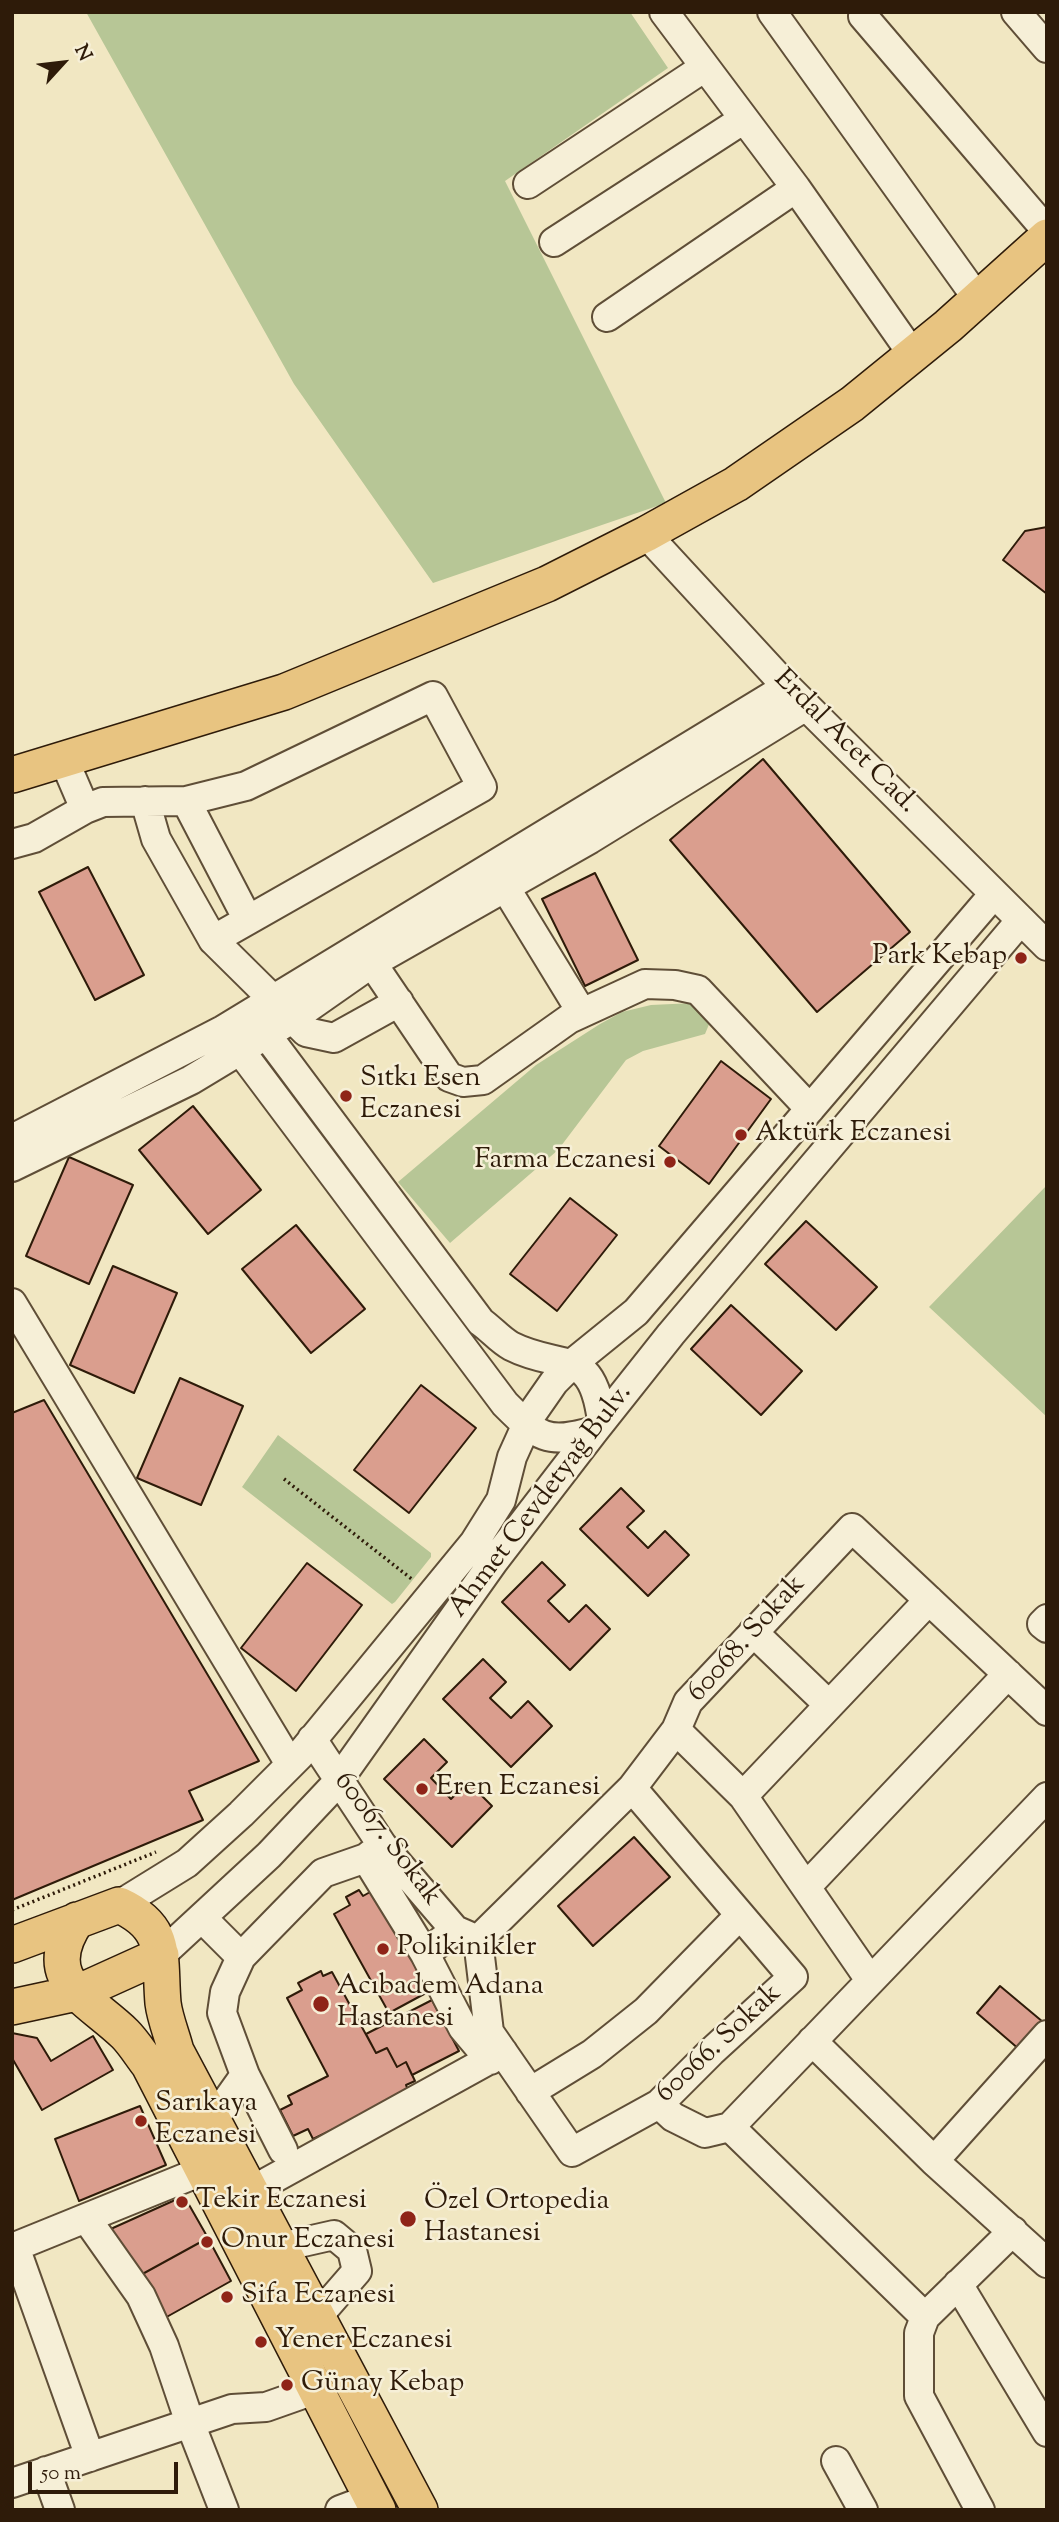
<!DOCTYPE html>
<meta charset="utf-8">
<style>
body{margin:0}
#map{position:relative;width:1059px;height:2522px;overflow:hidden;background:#f1e7c2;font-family:"Sorts Mill Goudy",serif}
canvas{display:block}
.frame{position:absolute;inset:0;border:14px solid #2e1b09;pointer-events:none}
.north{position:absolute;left:28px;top:28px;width:70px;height:70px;-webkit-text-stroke:5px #f6efd7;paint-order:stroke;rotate:63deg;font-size:19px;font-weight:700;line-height:28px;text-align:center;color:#2e1b09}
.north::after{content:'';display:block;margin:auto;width:24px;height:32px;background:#2e1b09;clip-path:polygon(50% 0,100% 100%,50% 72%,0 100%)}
.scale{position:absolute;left:28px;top:2462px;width:150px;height:32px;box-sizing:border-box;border:4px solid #2e1b09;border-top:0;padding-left:9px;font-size:21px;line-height:24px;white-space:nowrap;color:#2e1b09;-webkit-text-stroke:5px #f6efd7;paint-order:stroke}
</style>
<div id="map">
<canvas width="1059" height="2522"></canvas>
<div class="frame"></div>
<div class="north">N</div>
<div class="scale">50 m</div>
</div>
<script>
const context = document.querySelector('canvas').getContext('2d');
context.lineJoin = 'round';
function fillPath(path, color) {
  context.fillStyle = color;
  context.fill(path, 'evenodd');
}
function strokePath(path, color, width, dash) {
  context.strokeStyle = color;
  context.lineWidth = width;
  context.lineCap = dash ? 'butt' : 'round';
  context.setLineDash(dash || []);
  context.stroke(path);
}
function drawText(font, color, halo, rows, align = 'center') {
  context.font = font + ' "Sorts Mill Goudy",serif';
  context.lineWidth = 5;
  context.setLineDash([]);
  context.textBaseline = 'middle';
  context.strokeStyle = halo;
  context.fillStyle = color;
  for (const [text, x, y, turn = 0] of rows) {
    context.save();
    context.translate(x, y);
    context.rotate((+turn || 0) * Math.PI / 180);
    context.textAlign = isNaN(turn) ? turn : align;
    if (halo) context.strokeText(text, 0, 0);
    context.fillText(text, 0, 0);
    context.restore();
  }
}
const green = new Path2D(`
 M86,12H630L668,68L505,181L666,503L433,583L294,384Z
 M694,1003L710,1022L705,1034L643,1051L626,1060L558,1150L450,1243L398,1182L536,1065L600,1024L622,1012L651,1005Z
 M1047,1185V1417L929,1307Z
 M278,1435L431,1553V1557L395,1602L392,1604L242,1487Z`);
const building = new Path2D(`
 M1047,527V594L1003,560L1025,531Z
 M763,759L910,932L817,1012L670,840Z
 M88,867L144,975L95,1000L39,892Z
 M595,873L638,960L585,986L542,899Z
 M721,1061L771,1099L709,1184L659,1146Z
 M193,1106L261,1190L208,1234L139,1150Z
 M69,1157L133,1185L89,1284L26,1256Z
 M570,1198L617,1235L557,1311L510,1274Z
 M806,1221L877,1287L836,1330L765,1264Z
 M296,1225L365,1309L311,1353L242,1269Z
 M113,1266L177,1293L134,1393L70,1365Z
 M731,1305L802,1371L761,1415L691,1349Z
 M180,1378L243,1406L201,1505L137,1478Z
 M421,1385L476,1428L409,1513L354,1470Z
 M44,1400L259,1761L189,1791L203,1820L12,1900V1413Z
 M621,1488L644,1511L627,1527L648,1548L665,1531L689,1555L648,1596L580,1529Z
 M542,1562L565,1585L548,1601L569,1622L586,1605L610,1629L570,1670L502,1602Z
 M307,1563L362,1605L296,1691L241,1648Z
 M483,1659L506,1682L490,1698L511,1718L528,1701L552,1726L511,1767L443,1699Z
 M424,1739L447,1762L431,1778L451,1799L468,1782L492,1806L452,1847L384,1779Z
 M634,1837L670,1877L593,1946L558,1906Z
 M379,1887L432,1983L423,1988L426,1993L389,2013L334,1914L350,1905L346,1897L359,1890L363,1896Z
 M321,1971L323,1976L332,1972L376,2053L387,2048L397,2067L406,2062L415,2081L406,2085L409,2093L313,2139L308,2129L293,2136L280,2110L292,2104L288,2096L328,2076L287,1998L302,1990L298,1983Z
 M1000,1986L1043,2022L1020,2050L977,2013Z
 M432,2000L459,2051L412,2075L406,2062L397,2067L387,2048L376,2053L366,2034Z
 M12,2033L37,2038L51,2061L93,2036L113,2070L42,2110L12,2058Z
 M140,2106L166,2165L79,2201L55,2139Z
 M184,2196L208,2238L137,2277L104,2232Z
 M208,2238L231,2281L163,2319L137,2277Z`);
const path = new Path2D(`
 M284,1479L413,1580
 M12,1910L156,1852`);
const minor = new Path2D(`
 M664,12L796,188L913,355
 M772,12L977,298
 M1016,12L1047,48
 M863,16L1047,231
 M528,184L705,67
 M554,242L744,119
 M607,317L796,188
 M646,534L787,687L1047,946
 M64,760L85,809
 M145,801L156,839L213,940L306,1032L334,1038L399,1002
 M186,801L248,920
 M12,844L34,838L85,809L103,802L186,801L246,786L433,696L482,787L213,940
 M505,887L582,1013
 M372,963L449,1077L463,1082L483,1080L569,1019L645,984L675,985L698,990L810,1109
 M254,1023L266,1034L481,1322C491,1329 500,1340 511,1346C562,1372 592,1345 602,1421
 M230,1037L505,1404C538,1437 547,1445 594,1431
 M12,1139L223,1030L787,687
 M12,1167L191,1080L292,1019L372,963L590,839L806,706
 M12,1303L290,1764
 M1047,1619L1042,1624L1047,1628
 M753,1632L829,1705
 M676,1730L743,1796L870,1980
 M312,1739L382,1845L455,1930L478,1940L489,2032L572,2152L659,2104L711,2052L793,1977L632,1788
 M743,1796L929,1600
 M380,1847L366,1858L425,1954
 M806,1887L1008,1674
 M119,1905L187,1863L241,1814L299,1756L474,1543L501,1500L512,1457L531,1415L554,1382L573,1363L636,1312L994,894
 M202,1918L241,1957L323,1873L366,1858
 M455,1930L425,1954L463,2028L490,2060
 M478,1940L632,1788L676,1730L688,1702L852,1528L1047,1711
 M161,1955L269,1855L335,1785L494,1561L594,1431L671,1334L1021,920
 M241,1957L225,1992L222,2013L245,2075
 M812,2041L934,2161L1047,2263
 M530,2092L592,2054L646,2011L740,1915
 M659,2104L673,2117L705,2133L730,2127L1047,1797
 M213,2120L245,2075L283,2150
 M730,2127L925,2317
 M934,2161L1047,2035
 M251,2191L503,2052
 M86,2218L141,2296L164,2346L190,2423L224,2510
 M15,2247L90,2457
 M281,2247L334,2235L352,2250L357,2271L318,2316
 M12,2248L202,2171
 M958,2284L1047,2432
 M836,2461L863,2510
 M46,2471L60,2510
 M12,2483L232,2409L266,2407L317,2389
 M340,2510L372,2498
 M980,2510L919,2396V2333L925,2317L1013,2231`);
const major = new Path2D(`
 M12,775L284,692L547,584L646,534L736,484L852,404L948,326L1047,237
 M77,1920C36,1980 88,1998 125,2034C134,2043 141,2055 149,2065L378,2510
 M12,1945L119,1905C169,1928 159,1956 163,2003C165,2019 172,2035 176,2051L420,2510
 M12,2007L77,1993L161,1955`);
const markers = [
 [1021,958,7,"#8f2418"],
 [346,1096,7,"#8f2418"],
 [741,1135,7,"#8f2418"],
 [670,1162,7,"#8f2418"],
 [422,1789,7,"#8f2418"],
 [383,1949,7,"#8f2418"],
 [321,2004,9,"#8f2418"],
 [141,2121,7,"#8f2418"],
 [182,2202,7,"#8f2418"],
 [408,2219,9,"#8f2418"],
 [207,2242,7,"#8f2418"],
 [227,2297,7,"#8f2418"],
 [261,2342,7,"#8f2418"],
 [287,2385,7,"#8f2418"]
];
const streetNames = [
 ["Erdal Acet Cad.",844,743,45],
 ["Ahmet Cevdetyağ Bulv.",542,1502,-53],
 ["60068. Sokak",748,1640,-48],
 ["60067. Sokak",386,1840,53],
 ["60066. Sokak",720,2045,-43]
];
const poiNames = [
 ["Park Kebap",1007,958,"right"],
 ["Sıtkı Esen",360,1080],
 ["Eczanesi",360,1112],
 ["Aktürk Eczanesi",755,1135],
 ["Farma Eczanesi",656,1162,"right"],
 ["Eren Eczanesi",436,1789],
 ["Polikinikler",397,1949],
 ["Acıbadem Adana",337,1988],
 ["Hastanesi",337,2020],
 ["Sarıkaya",155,2105],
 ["Eczanesi",155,2137],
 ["Tekir Eczanesi",196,2202],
 ["Özel Ortopedia",424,2203],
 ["Hastanesi",424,2235],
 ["Onur Eczanesi",221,2242],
 ["Sifa Eczanesi",241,2297],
 ["Yener Eczanesi",275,2342],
 ["Günay Kebap",301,2385]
];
fillPath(green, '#b7c696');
fillPath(building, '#da9e8e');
strokePath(building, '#2e1b09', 2);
strokePath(minor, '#5f4e37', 32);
strokePath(major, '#2e1b09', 38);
strokePath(path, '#2e1b09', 3.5, [2, 3.5]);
strokePath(minor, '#f6efd7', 28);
strokePath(major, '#e8c481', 35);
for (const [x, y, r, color] of markers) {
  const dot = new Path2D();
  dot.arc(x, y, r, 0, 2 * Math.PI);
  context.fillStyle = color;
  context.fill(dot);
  strokePath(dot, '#f6efd7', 2.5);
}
drawText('28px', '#2e1b09', '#f6efd7', streetNames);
drawText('28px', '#2e1b09', '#f6efd7', poiNames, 'left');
</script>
